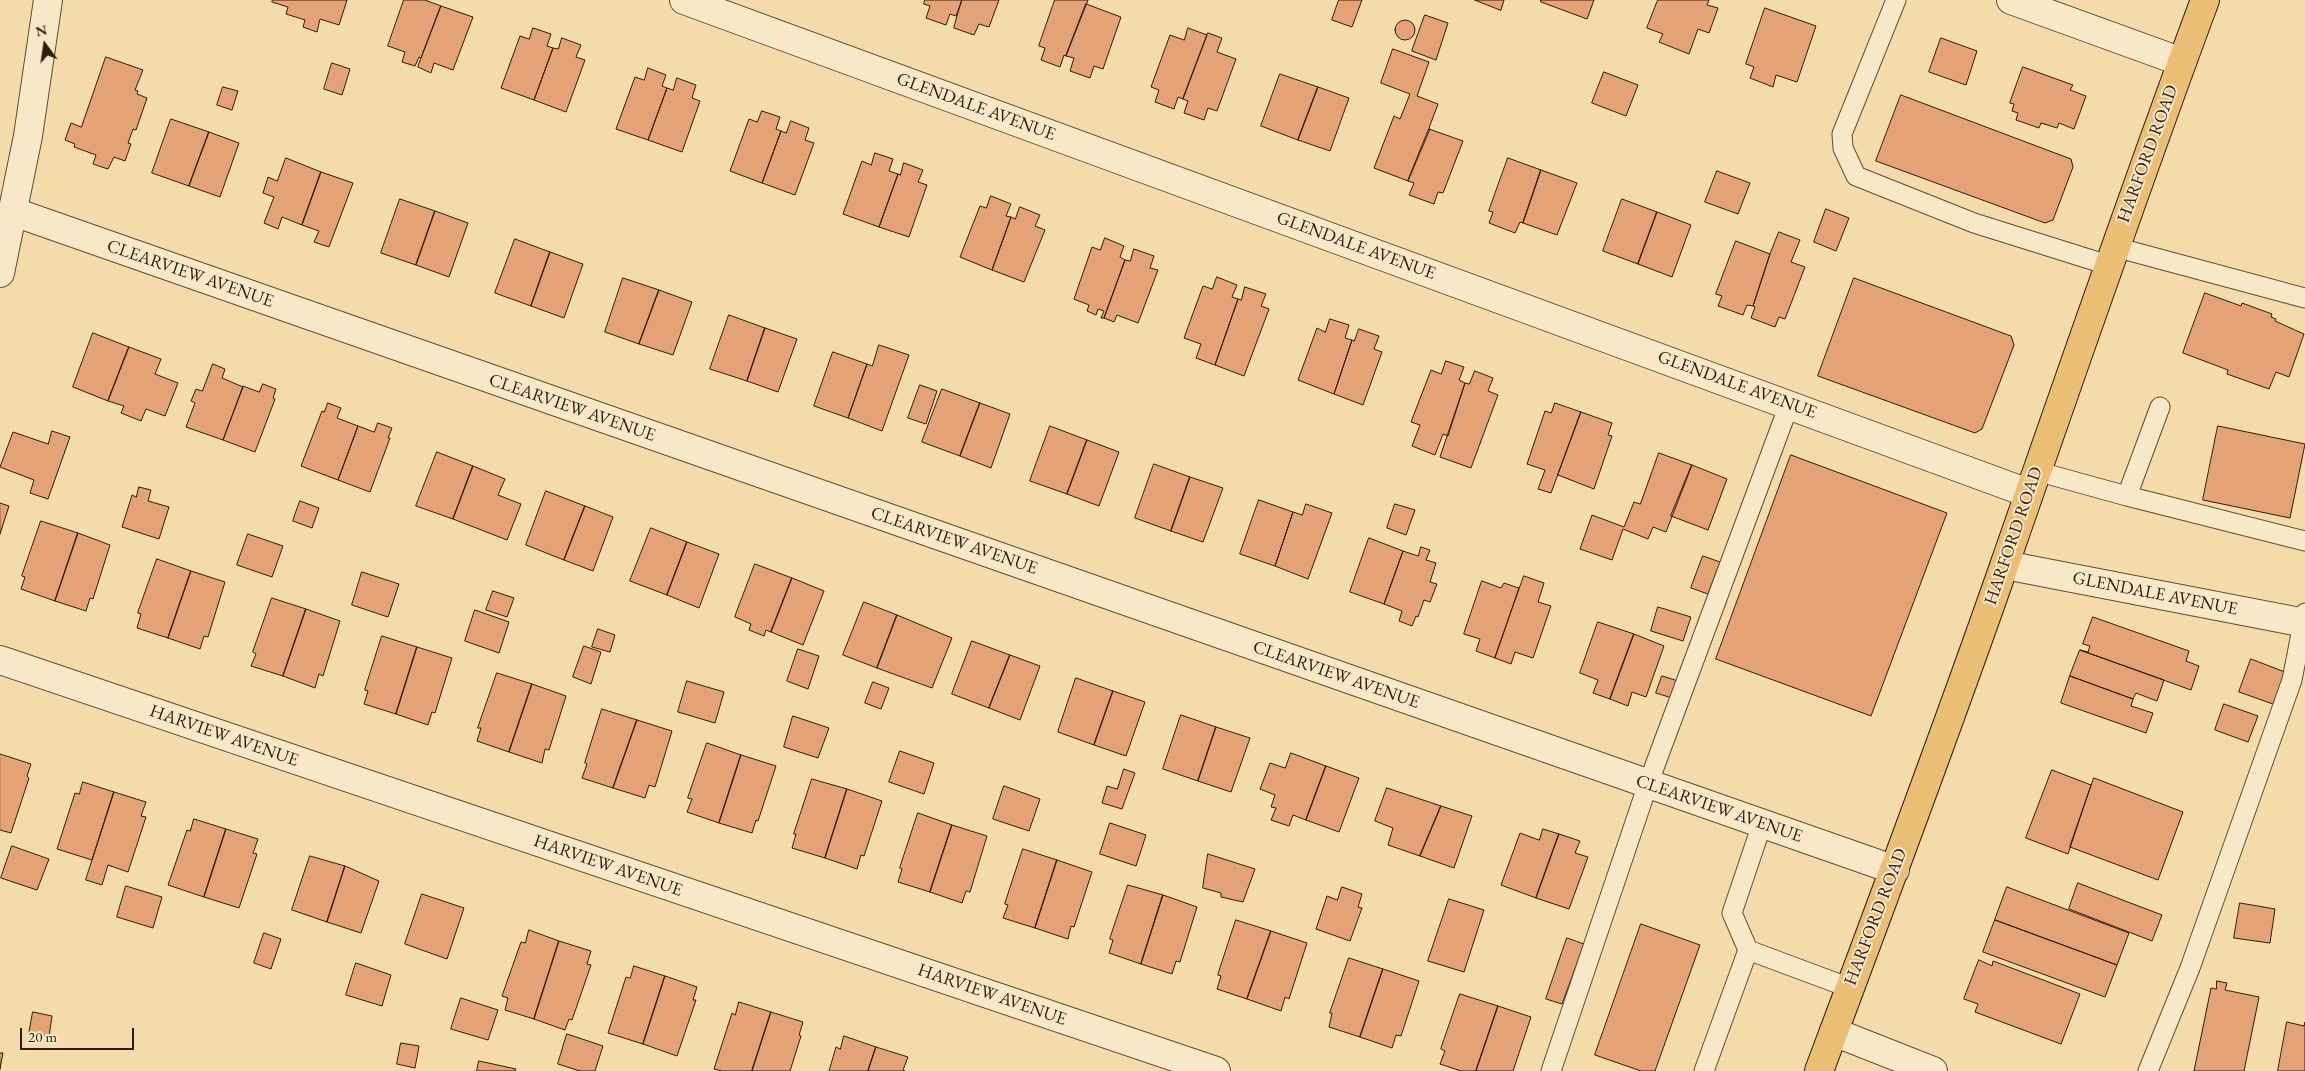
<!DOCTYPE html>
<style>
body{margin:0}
#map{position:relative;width:2305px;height:1071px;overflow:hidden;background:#f3dbaa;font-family:"EB Garamond",serif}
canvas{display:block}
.north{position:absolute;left:20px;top:20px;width:50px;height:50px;-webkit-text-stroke:4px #f7e8c8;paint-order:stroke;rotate:346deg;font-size:14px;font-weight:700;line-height:20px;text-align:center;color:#331a0f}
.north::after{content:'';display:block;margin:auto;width:18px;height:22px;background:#331a0f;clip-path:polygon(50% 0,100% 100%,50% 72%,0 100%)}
.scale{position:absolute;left:20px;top:1028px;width:114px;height:22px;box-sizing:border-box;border:2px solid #331a0f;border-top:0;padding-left:6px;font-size:15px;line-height:18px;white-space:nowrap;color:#331a0f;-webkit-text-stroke:4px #f7e8c8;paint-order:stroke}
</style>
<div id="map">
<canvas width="2305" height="1071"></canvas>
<div class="north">N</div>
<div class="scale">20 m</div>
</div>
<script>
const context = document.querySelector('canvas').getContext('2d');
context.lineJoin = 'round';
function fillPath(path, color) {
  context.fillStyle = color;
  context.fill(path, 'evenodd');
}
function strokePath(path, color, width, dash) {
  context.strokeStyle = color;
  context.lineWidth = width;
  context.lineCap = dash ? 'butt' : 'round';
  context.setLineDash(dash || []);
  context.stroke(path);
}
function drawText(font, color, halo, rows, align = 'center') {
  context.font = font + ' "EB Garamond",serif';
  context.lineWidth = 4;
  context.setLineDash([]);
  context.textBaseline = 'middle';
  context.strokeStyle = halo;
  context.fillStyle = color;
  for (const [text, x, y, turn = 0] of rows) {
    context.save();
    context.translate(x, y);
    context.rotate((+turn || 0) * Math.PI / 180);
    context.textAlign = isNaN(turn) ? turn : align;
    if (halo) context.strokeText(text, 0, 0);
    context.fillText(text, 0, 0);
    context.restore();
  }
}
const building = new Path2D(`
 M273,0H347L339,25L320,19L317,32L303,27L305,20L286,14L288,7L272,2Z
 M404,0H425L441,6L421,58L419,57L415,66L402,62L405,52L388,46Z
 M925,0H962L956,16L950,14L946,25L926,18L930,6L924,4Z
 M962,0H999L989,27L979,24L974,35L954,28Z
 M1055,0H1088L1066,56L1064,55L1060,67L1041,60L1045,48L1039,46Z
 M1339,0H1362L1352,27L1332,20Z
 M1475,0H1504L1501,10Z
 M1541,0H1594L1587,19L1541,2Z
 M1658,0H1709L1707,5L1718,8L1709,33L1698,29L1689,54L1659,42L1663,34L1647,28Z
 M1086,4L1121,17L1103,69L1094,66L1090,78L1070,71L1074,58L1066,56Z
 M441,6L473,17L453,70L434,63L431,73L418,67Z
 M1765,8L1816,26L1797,82L1776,75L1773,87L1750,78L1754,67L1746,64Z
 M1425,15L1448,23L1436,60L1412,51Z
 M1395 30a10 10 0 1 1 20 0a10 10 0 1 1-20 0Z
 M533,28L551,34L547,46L553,48L534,100L501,88L520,36L529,39Z
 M1188,28L1207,35L1183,99L1178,97L1174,109L1155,102L1159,90L1151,87L1170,35L1184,40Z
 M1208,33L1222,38L1217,52L1236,59L1217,111L1208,108L1204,120L1184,113L1188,101L1183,99Z
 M562,38L581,45L576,57L585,60L566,112L534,100L553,48L558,49Z
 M1941,38L1977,51L1966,85L1929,72Z
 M1393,49L1429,62L1417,96L1438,104L1429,128L1430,129L1408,181L1374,168L1394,116L1400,119L1410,94L1381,83Z
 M106,57L143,70L135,90L138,91L137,94L147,98L136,130L133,129L128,143L131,144L125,161L114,157L108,169L93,164L96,155L74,147L75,144L65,140L71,123L81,127Z
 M332,63L350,69L342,95L324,89Z
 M2023,67L2073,85L2070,90L2086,96L2074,129L2059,123L2057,128L2041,123L2039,128L2016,120L2018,113L2012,111L2014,104L2010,103Z
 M648,68L666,75L662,86L667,88L648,140L616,129L635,77L644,80Z
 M1604,72L1638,85L1626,116L1592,103Z
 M1280,74L1318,87L1298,140L1261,126Z
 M677,78L696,85L692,98L700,101L682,152L648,140L667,88L673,90Z
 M223,87L238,91L232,110L217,105Z
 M1318,87L1349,98L1330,151L1298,140Z
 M1901,95L2071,159L2073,167L2053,220L2045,223L1876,161Z
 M762,111L780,117L776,129L781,131L762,183L730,171L749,119L757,122Z
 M171,119L209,132L189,186L152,173Z
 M791,121L809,128L805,140L814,143L795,195L762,183L781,131L786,133Z
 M1429,129L1463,141L1443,193L1438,192L1434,204L1409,195L1414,183L1408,181Z
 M209,132L239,143L220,197L189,186Z
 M875,153L893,159L889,171L898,174L879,227L843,214L862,161L871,165Z
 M286,158L321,172L302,225L282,217L278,229L264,223L274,197L263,193L268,177L277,181Z
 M1508,158L1541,170L1523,223L1520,222L1515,233L1489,223L1493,212L1489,211Z
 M904,163L923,170L918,182L927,185L909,237L879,227L898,174L900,175Z
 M1541,170L1577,183L1557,235L1523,223Z
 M1717,171L1750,183L1738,214L1705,202Z
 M321,172L353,183L329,247L314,242L319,231L302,225Z
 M991,196L1011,204L1006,216L1011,217L992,270L960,257L980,206L986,208Z
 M400,199L435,211L416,265L381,253Z
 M1622,199L1657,212L1638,264L1603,251Z
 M1020,207L1040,215L1035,226L1045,230L1024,282L992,270L1011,217L1015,219Z
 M1826,209L1849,218L1836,251L1814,242Z
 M435,211L468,223L449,277L416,265Z
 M1657,212L1691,225L1672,277L1638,264Z
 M1779,232L1800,240L1791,262L1805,267L1785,319L1779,317L1775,327L1751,318L1755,307L1753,306L1770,254Z
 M1105,238L1124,246L1120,257L1125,260L1104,318H1101L1104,311L1098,309L1096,315L1087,311L1089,305L1074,299L1092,247L1100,250Z
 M515,239L550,252L531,306L495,293Z
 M1736,241L1770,254L1753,306L1747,305L1743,315L1718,306L1722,296L1716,294Z
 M1134,249L1154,256L1150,268L1158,270L1138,323L1117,315L1114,322L1104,318L1125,260L1130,261Z
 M550,252L583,264L564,318L531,306Z
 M1217,277L1237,285L1232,297L1238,299L1215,365L1196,358L1201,344L1184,338L1203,286L1212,289Z
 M623,278L659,290L639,344L605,332Z
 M1854,278L2011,336L2014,345L1982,429L1975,433L1818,376Z
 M1245,287L1266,294L1261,306L1269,309L1244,376L1215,365L1238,299L1241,300Z
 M659,290L692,302L673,355L639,344Z
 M2205,293L2241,306L2242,303L2272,314L2271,317L2276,319L2275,321L2304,334L2289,377L2276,372L2269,389L2227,374L2228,370L2183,353Z
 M729,315L765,328L747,381L710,369Z
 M1330,319L1349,325L1345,338L1352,340L1334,394L1298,380L1317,328L1325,332Z
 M765,328L797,339L778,392L747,381Z
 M1359,329L1379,336L1374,349L1382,352L1363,405L1334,394L1352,340L1354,341Z
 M93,333L129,347L108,401L73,387Z
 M879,345L909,355L882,431L848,418L867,364L872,366Z
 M129,347L161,359L155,374L178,383L165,416L146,409L141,421L121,413L124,406L108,401Z
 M833,352L867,364L848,418L814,406Z
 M1446,361L1464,367L1459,380L1465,383L1448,436L1443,434L1435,455L1412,446L1420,425L1411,422L1431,370L1441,374Z
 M213,364L225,369L222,378L243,387L223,440L186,427L195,403L191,401L196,389L202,391Z
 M1475,371L1493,378L1488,391L1498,395L1471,468L1440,457L1465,383L1469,384Z
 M263,384L276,389L273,398L275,399L255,452L223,440L243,386L259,392Z
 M920,385L937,391L926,424L908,418Z
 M942,389L980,403L960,456L922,442Z
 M328,403L341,408L337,418L358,426L338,480L301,466L322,411L324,412Z
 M980,403L1010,414L991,468L960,456Z
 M1555,403L1581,412L1551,493L1538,489L1545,470L1527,464L1545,411L1551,413Z
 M1581,412L1612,423L1608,435L1612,436L1594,489L1558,475Z
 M378,423L392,428L388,438H390L370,492L338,480L358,426L374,432Z
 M1050,426L1087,440L1067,494L1030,481Z
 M2218,426L2305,444L2290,518L2203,500Z
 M52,431L70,437L48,499L30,493L34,480L0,467L13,432L48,444Z
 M1087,440L1119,452L1099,506L1067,494Z
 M437,452L473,466L453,519L416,506Z
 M1659,453L1692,465L1666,532L1653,527L1648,539L1623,529L1612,560L1580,549L1592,515L1624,527L1634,502L1640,504Z
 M1791,455L1947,513L1871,716L1716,659Z
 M1154,464L1190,477L1171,531L1135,518Z
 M1692,465L1727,479L1708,530L1671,516Z
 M473,466L505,479L498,495L521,504L507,540L453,519Z
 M1190,477L1223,488L1203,542L1171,531Z
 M139,487L151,490L148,501L169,507L159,539L122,527L132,495L136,497Z
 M546,491L585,506L564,560L526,545Z
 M1259,500L1293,512L1275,566L1240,554Z
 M300,501L319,508L312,528L293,521Z
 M0,503L9,506L0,534Z
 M1306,504L1332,513L1308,579L1275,566L1293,512L1302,515Z
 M1395,504L1415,510L1406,535L1387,528Z
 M585,506L613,517L593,571L564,560Z
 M41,521L78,533L55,601L21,589L25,577L22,576Z
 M651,528L687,542L667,595L630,581Z
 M78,533L110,545L93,599L90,598L86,611L55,601Z
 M248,534L283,546L272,577L237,565Z
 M1369,538L1403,551L1384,604L1350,592Z
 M687,542L719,554L699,608L667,595Z
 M1421,547L1430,550L1426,560L1436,563L1430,582L1437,584L1430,602L1424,600L1418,617L1416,616L1412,626L1399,621L1402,611L1384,604L1403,551L1418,556Z
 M1703,556L1720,562L1708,594L1691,588Z
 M157,559L191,571L168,638L137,628L141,614L138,613Z
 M755,564L792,578L771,632L766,630L764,636L749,630L751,624L735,617Z
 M191,571L225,582L208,637L204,636L200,649L168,638Z
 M362,572L399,584L388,617L352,605Z
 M1524,576L1544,583L1538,602L1551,606L1533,658L1515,652L1511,664L1495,658Z
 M792,578L824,591L803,645L771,632Z
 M1482,581L1501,588L1504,583L1519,588L1495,658L1476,651L1480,639L1464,634Z
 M493,591L514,598L507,617L486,610Z
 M272,598L306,609L283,676L251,666L256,654L253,652Z
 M864,602L897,615L877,668L843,655Z
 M1658,607L1691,617L1683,641L1651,631Z
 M306,609L340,621L323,676L319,674L315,688L283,676Z
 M475,610L509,622L499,653L465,641Z
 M897,615L952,638L932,688L877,668Z
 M2093,617L2189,651L2186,661L2199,666L2191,690L2080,650L2088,652L2090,646L2083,644Z
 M1598,622L1634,634L1610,699L1593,693L1598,680L1580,673Z
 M598,629L615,635L610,652L592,647Z
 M1634,634L1664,646L1646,697L1632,692L1628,706L1610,699Z
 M382,636L417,647L396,714L364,704L368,691L365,690Z
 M972,641L1010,655L989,708L952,694Z
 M584,646L601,652L591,684L573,677Z
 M417,647L452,658L435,713L432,712L428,725L396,714Z
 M798,649L819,656L808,689L787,681Z
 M2080,650L2164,680L2157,701L2136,693L2133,699L2070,676Z
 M1010,655L1040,666L1020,720L989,708Z
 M2251,659L2285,672L2273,704L2239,692Z
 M497,673L532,684L509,752L477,741L481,728H478Z
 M1662,676L1678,681L1672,698L1656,693Z
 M2070,676L2133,699L2131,706L2153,713L2146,733L2061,703Z
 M1076,678L1113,691L1094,745L1058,732Z
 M687,681L724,692L715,723L678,712Z
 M873,682L889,688L881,709L865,703Z
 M532,684L566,696L549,750L545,749L542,763L509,752Z
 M1113,691L1145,702L1126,756L1094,745Z
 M2224,704L2258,716L2248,742L2215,730Z
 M602,709L637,720L613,788L582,778L587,764L585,763Z
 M1181,715L1216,727L1198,781L1163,769Z
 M793,716L829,728L818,758L784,747Z
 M637,720L672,731L655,787L649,785L645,798L613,788Z
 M1216,727L1250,738L1231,792L1198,781Z
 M707,743L741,755L719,823L687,812L692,799L688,798Z
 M900,751L934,763L924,794L889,782Z
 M1291,753L1326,766L1306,820L1293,815L1289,826L1271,820L1276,808L1271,807L1275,795L1260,789L1270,763L1285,768Z
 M0,754L31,764L27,776L29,778L11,833L0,830Z
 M741,755L776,766L758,821L756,820L752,833L719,823Z
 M1326,766L1359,778L1339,832L1306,820Z
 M1124,769L1135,773L1122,809L1102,803L1107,786L1117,789Z
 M2052,770L2091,785L2068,854L2026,838Z
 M2094,778L2183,812L2158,880L2070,847Z
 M812,779L847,789L825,858L792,848L796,834H794Z
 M83,782L114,792L92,860L57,849L75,793L79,794Z
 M1004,786L1040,799L1029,831L993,819Z
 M1387,788L1441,806L1420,856L1388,845L1393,828L1375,821Z
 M847,789L882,801L864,856L861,855L857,869L825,858Z
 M114,792L146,802L141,816L146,817L128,872L108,865L102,885L86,880Z
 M1441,806L1472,816L1454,868L1420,856Z
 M918,813L952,825L930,892L898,882L902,869L900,868Z
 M194,819L226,829L204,897L168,885L187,830L190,831Z
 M1110,823L1146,835L1136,866L1100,854Z
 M952,825L987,836L970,892L966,891L962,903L930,892Z
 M226,829L258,839L253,853L257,854L239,908L204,897Z
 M1543,829L1559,834L1536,898L1501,885L1520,833L1539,840Z
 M1559,834L1580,841L1575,853L1588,857L1569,909L1536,898Z
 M12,846L49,859L37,890L1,878Z
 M1023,849L1057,860L1035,928L1003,918L1008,905L1005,904Z
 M1208,854L1255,869L1243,902L1221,897V893L1203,888Z
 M310,856L345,866L327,922L292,910Z
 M1057,860L1092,872L1074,927L1071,926L1068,939L1035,928Z
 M345,866L379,881L361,933L327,922Z
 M2078,883L2162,915L2152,941L2069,909Z
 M1128,885L1163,895L1141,964L1109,953L1113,940L1110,939Z
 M126,886L162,897L153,928L117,917Z
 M1342,887L1362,894L1358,907L1362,908L1350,941L1316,929L1327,896L1337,900Z
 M2007,887L2129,933L2117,965L1995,920Z
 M422,894L464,908L447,959L405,944Z
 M1163,895L1197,907L1180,962L1176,961L1172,974L1141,964Z
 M1449,899L1484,910L1464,972L1428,961Z
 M2240,903L2275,909L2270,943L2234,938Z
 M1236,920L1271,931L1247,999L1217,989L1221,976L1218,975Z
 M1995,920L2117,965L2105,997L1983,952Z
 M1641,924L1700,945L1655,1071H1641L1595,1055Z
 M529,930L559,941L534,1019L505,1010L508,998L502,996L521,942L525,943Z
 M1271,931L1307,943L1289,999L1285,997L1281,1011L1247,999Z
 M264,933L281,939L271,969L254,963Z
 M1567,938L1584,944L1562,1004L1546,999Z
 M559,941L591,951L587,964L591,965L572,1020L569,1019L565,1030L534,1019Z
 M1349,958L1383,969L1360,1037L1329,1027L1332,1013H1330Z
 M1979,960L1992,966L1993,961L2080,994L2061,1044L1975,1012L1978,1004L1964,999Z
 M356,963L391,975L382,1006L346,995Z
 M634,966L665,976L643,1044L608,1033L626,977L630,978Z
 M1383,969L1419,981L1401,1036L1396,1035L1392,1048L1360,1037Z
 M665,976L697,987L693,1000H696L677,1056L643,1044Z
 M2217,981L2227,983L2225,990L2259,997L2244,1071H2194L2211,988L2216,989Z
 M1460,994L1498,1006L1476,1071H1461L1440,1064L1445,1051L1441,1049Z
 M461,998L498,1010L488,1040L451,1029Z
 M739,1002L771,1012L752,1071H722L714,1069L732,1013L735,1015Z
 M1498,1006L1531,1017L1513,1071H1476Z
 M33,1012L52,1016L49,1037L29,1034Z
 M771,1012L803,1022L799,1035L801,1036L790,1071H752Z
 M2287,1022L2304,1026L2305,1022V1071H2278Z
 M567,1034L603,1046L595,1071H580L558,1064Z
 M844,1036L876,1047L868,1071H829L836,1047L840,1049Z
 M401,1043L419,1046L415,1068L397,1064Z
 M876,1047L908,1057L903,1070L905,1071H868Z
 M0,1053H3L0,1069Z
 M479,1061L516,1069L515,1071H477Z`);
const service = new Path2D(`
 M1896,0L1842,134L1843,148L1856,176L1974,223L2108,265
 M2115,247L2305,298
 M2160,407L2127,496L2305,541
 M2036,471L2127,496
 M1748,950L1850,988
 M1551,1071L1648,784L1789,405
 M1704,1071L1748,950L1732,913L1762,824
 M2148,1071L2190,968L2292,680L2305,613`);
const minor = new Path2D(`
 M684,0L2028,493
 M2011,0L2182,62
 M14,212L1895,870
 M2005,565L2305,623
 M0,660L1216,1071
 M1834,1032L1933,1071`);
const tertiary = new Path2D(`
 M0,273L28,136L48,0`);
const primary = new Path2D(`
 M1819,1071C1882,903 1945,735 2004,566C2070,377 2135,188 2205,0`);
const streetNames = [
 ["GLENDALE AVENUE",976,107,20],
 ["HARFORD ROAD",2148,154,-70],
 ["GLENDALE AVENUE",1356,246,20],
 ["CLEARVIEW AVENUE",190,274,19],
 ["GLENDALE AVENUE",1737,385,20],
 ["CLEARVIEW AVENUE",572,408,19],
 ["HARFORD ROAD",2014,536,-71],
 ["CLEARVIEW AVENUE",954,541,19],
 ["GLENDALE AVENUE",2155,594,11],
 ["CLEARVIEW AVENUE",1336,675,19],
 ["HARVIEW AVENUE",224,736,19],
 ["CLEARVIEW AVENUE",1719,809,19],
 ["HARVIEW AVENUE",608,866,19],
 ["HARFORD ROAD",1876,917,-69],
 ["HARVIEW AVENUE",992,995,19]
];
fillPath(building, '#e4a376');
strokePath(building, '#331a0f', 1);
strokePath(service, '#634a36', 21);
strokePath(minor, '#634a36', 30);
strokePath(tertiary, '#634a36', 30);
strokePath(primary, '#331a0f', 30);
strokePath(service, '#f7e8c8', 19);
strokePath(minor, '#f7e8c8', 28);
strokePath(tertiary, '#f7e8c8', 28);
strokePath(primary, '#eabe75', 28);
drawText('18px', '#331a0f', '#f7e8c8', streetNames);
</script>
